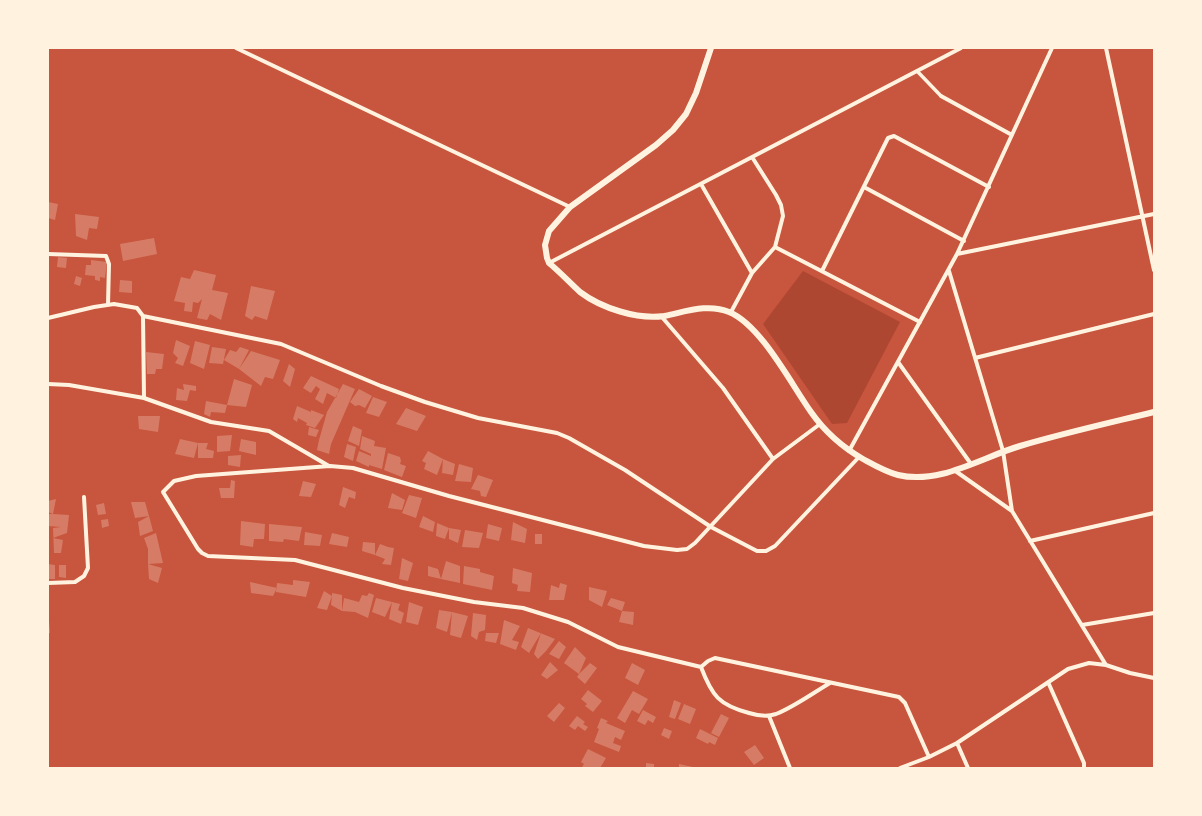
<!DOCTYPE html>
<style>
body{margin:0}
#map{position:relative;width:1202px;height:816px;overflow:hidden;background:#c8553d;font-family:"PT Sans Narrow",sans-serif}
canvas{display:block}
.frame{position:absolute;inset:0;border:49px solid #fff3e0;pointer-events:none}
</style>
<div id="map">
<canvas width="1202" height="816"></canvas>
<div class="frame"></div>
</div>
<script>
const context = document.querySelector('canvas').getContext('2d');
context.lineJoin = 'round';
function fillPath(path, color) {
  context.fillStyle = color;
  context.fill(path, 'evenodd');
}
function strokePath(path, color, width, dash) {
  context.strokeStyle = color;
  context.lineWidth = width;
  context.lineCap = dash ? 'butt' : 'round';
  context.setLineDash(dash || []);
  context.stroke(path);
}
const green = new Path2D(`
 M803,271L900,322L847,423L832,424L763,324Z`);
const building = new Path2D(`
 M48,202L58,204L55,220L48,218Z
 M75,214L99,217L97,229L89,228L87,240L76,236Z
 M154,238L157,254L123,261L120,244Z
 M58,257L67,258L66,268L57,267Z
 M91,260L107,262L105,278L100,277V281L95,280V276L85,275L86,265H91Z
 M194,270L216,275L212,290L228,293L221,320L210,314L207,320L197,318L202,299L198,303L193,302L192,312L184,311L185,303L174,301L181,277L190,279Z
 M76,276L82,278L80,286L74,284Z
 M120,280L132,281V293L119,292Z
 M251,286L275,291L267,320L255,316L252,320L245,316Z
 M176,340L190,346L183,366L175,363L178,358L173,353Z
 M195,341L210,345L204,369L190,363Z
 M212,347L226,349L223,364L209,363Z
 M240,347L249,350L239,369L224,360L230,350L236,352Z
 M251,351L280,360L273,379L265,377L261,386L239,369Z
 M146,352L164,354L162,369H156L155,374H147Z
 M289,364L295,369L290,387L283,381Z
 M311,376L339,389L336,398L327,393L323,404L315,399L320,389L316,386L311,393L303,388Z
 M234,379L252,385L246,407L227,405Z
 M183,384L196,386V391L190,390L187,401L176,400L177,388L184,390Z
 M343,384L355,389L331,444L329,454L317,450L319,440L327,412Z
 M359,389L372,396L365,408L359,405L355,406L350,402Z
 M373,397L387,402L379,417L366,413Z
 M206,401L227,405L225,413L211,412L210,417L204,414Z
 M297,406L311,412V410L324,415L315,428L306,425L307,423L298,418L297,422L293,419Z
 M406,408L426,416L417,431L396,424Z
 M138,416H160L158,432L139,429Z
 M353,426L362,430L359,446L348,441Z
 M309,427L319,430L316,437L308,435Z
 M232,435L230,451L217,452V436Z
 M362,436L375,441L374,446L386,448L382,469L369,465V467L356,461L359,451L371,456V454L360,449Z
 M180,439L198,443H208L206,449L214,451L213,458H198V443L194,458L175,454Z
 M241,439L256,442V455L239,451Z
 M347,444L356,447L353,461L344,457Z
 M428,451L443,459L437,475L424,469L426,463L422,461Z
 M388,453L400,457L401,461L400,464L406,466L402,477L384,470Z
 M241,455L240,467L228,465V456Z
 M443,459L455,464L453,475L442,473Z
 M459,464L473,468L471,482L455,481Z
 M478,475L493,480L486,497L481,496L480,491L471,489Z
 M231,480L235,481L234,498H221L219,488H230Z
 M303,481L316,484L311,497L299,496Z
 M343,487L356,492L355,499L349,497L345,508L339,505Z
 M392,493L405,500L402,510L388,508Z
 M409,495L422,498L416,518L402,513Z
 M56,499L53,514L69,515L67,533L53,538L63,540L61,553H54L53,528L61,527L48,526V514H53L48,512V501Z
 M131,502H145L149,516L135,518Z
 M104,503L106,514L98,515L96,505Z
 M149,516L153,531L140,536L138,522Z
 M423,516L435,522L433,532L419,527Z
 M108,519L109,526L102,528L101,520Z
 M241,521L265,524L264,539H254L253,547L240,545Z
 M513,522L527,529L525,543L511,540Z
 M437,523L449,528L461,530L458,543L449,539V528L445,539L436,536Z
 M269,524L302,527L299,541L284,539L283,542L269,541Z
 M488,524L502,528L499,541L486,538Z
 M465,530L483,533L479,548L462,547Z
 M305,532L322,535L320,546L304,545Z
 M156,533L163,563L148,564V549L144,538Z
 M332,533L349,537L347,547L329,544Z
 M535,534H542V544H535Z
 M363,542L375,543V555L362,551Z
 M380,544L388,547L394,548L391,565L382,564L385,559L375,555Z
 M402,558L413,563L408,581L399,579Z
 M446,561L460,566V583L441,579Z
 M48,564L55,565V579H48Z
 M148,564L162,568L158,583L149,579Z
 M59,565H66V578L59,577Z
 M428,566L438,569L441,579L428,576Z
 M464,566L480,569V572L494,576L492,590L463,584Z
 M513,568L532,573L530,592L517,591L518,585L512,583Z
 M293,580L310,582L306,597L276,592L277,583L293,585Z
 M250,582L277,588L273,596L251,593Z
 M560,583L567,585L564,600H549L551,585L559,588Z
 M589,587L607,591L602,607L589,600Z
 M324,591L332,596V593L342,595V611L331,605L332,596L327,610L317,608Z
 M369,593L374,595L368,618L355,612L342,611L344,598L359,602L362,595L367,596Z
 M376,598L400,604L398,610L404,613L401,624L389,619L392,602L385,617L372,612Z
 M611,598L625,602L622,611L607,605Z
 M409,602L423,607L418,625L406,622Z
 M439,610L452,612L447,632L436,628Z
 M622,611L634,612L633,625L619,622Z
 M452,612L468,616L461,638L450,635Z
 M473,613L486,615L485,630L479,632L477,640L471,636Z
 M504,620L520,626L512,640L519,642L516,650L500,644Z
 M48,621H49L50,633H48Z
 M528,628L555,639L546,651L538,659L534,654L541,633L529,653L521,647Z
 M486,633H499L496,643L485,641Z
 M559,641L566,647L559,659L549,654Z
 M575,647L586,658L579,674L590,663L597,668L585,684L577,677L579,674L564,663Z
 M550,662L558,670L547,679L541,675Z
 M632,663L645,670L638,685L625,678Z
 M588,690L602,701L593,712L585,706L587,704L581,699Z
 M633,691L648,699L639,714L632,710L625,723L617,718Z
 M674,700L681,703L675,719L669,717Z
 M559,703L565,708L554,722L547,716Z
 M684,704L696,709L690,724L678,719Z
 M643,710L656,717L653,723L648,720L645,725L637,721Z
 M721,714L729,718L719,737L711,733Z
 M577,716L585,722L583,724L588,727L585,731L578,726L575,730L569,726Z
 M601,718L608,721L606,723L625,731L621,740L615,737L613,743L621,746L619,752L594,742L599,729L597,728Z
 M664,728L672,731L669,739L661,735Z
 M700,729L718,738L715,745L709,742L708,744L696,738Z
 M755,745L764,758L754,765L744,752Z
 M588,749L606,758L600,768L582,767L584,764L581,762Z
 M646,763L654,764V768H646Z
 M679,764L693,767V768H679Z`);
const pedestrian = new Path2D(`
 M917,71L941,96`);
const minor = new Path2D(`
 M236,48L570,207
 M1106,48L1154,270
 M941,96L1012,135
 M701,184L752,273
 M864,187L964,241
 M775,247L920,322
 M48,254L106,256L109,264L108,305
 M957,254L1154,214
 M549,263L961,48
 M822,271L888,138L894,136L989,187
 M949,271L1003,451L1012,511
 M731,312L752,273L775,247L783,216L781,205L776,195L752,157
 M143,316L144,398
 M661,316L723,388L773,459
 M48,318L94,307L114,304L137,308L143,316L281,344L381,386L425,402L478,418L557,433L569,438L625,470L711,527L757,551H766L775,546L859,457
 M975,358L1154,314
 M898,362L971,464
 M48,384L69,385L144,398L211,422L269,431L329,466
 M820,424L773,459L695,543L687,549L677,550L644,546L449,496L353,468L330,466L196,476L174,481L163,492L198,549L202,553L208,556L295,560L403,588L474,602L523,608L568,622L618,647L701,667L708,661L715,658L899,697L905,703L929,757
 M849,451L957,254L1052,48
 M954,470L1012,511L1106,665
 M1030,541L1154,513
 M48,583L75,582L84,576L88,568L84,497
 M1082,625L1154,613
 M701,667C712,696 719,705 749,713C759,716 767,717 776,714C794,707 813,693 830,683
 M1048,682L1084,763V768
 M769,716L790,768
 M957,743L968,768
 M900,768L929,757L957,743L1068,669L1089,663L1106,665L1130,673L1154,678`);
const tertiary = new Path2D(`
 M711,48L696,93L686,114L673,130L656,145L570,207L549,231L545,245L547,258L549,263C560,272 570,283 580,292C601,308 638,320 664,316C685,312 708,303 729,312C761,325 791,384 811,412C825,432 842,447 863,459C874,465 886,472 898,475C940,485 982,457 1020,446C1064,433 1109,423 1154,412`);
fillPath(green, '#ae4732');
fillPath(building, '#d67c66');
strokePath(pedestrian, '#fff3e0', 3.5);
strokePath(minor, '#fff3e0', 4);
strokePath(tertiary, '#fff3e0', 6);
</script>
